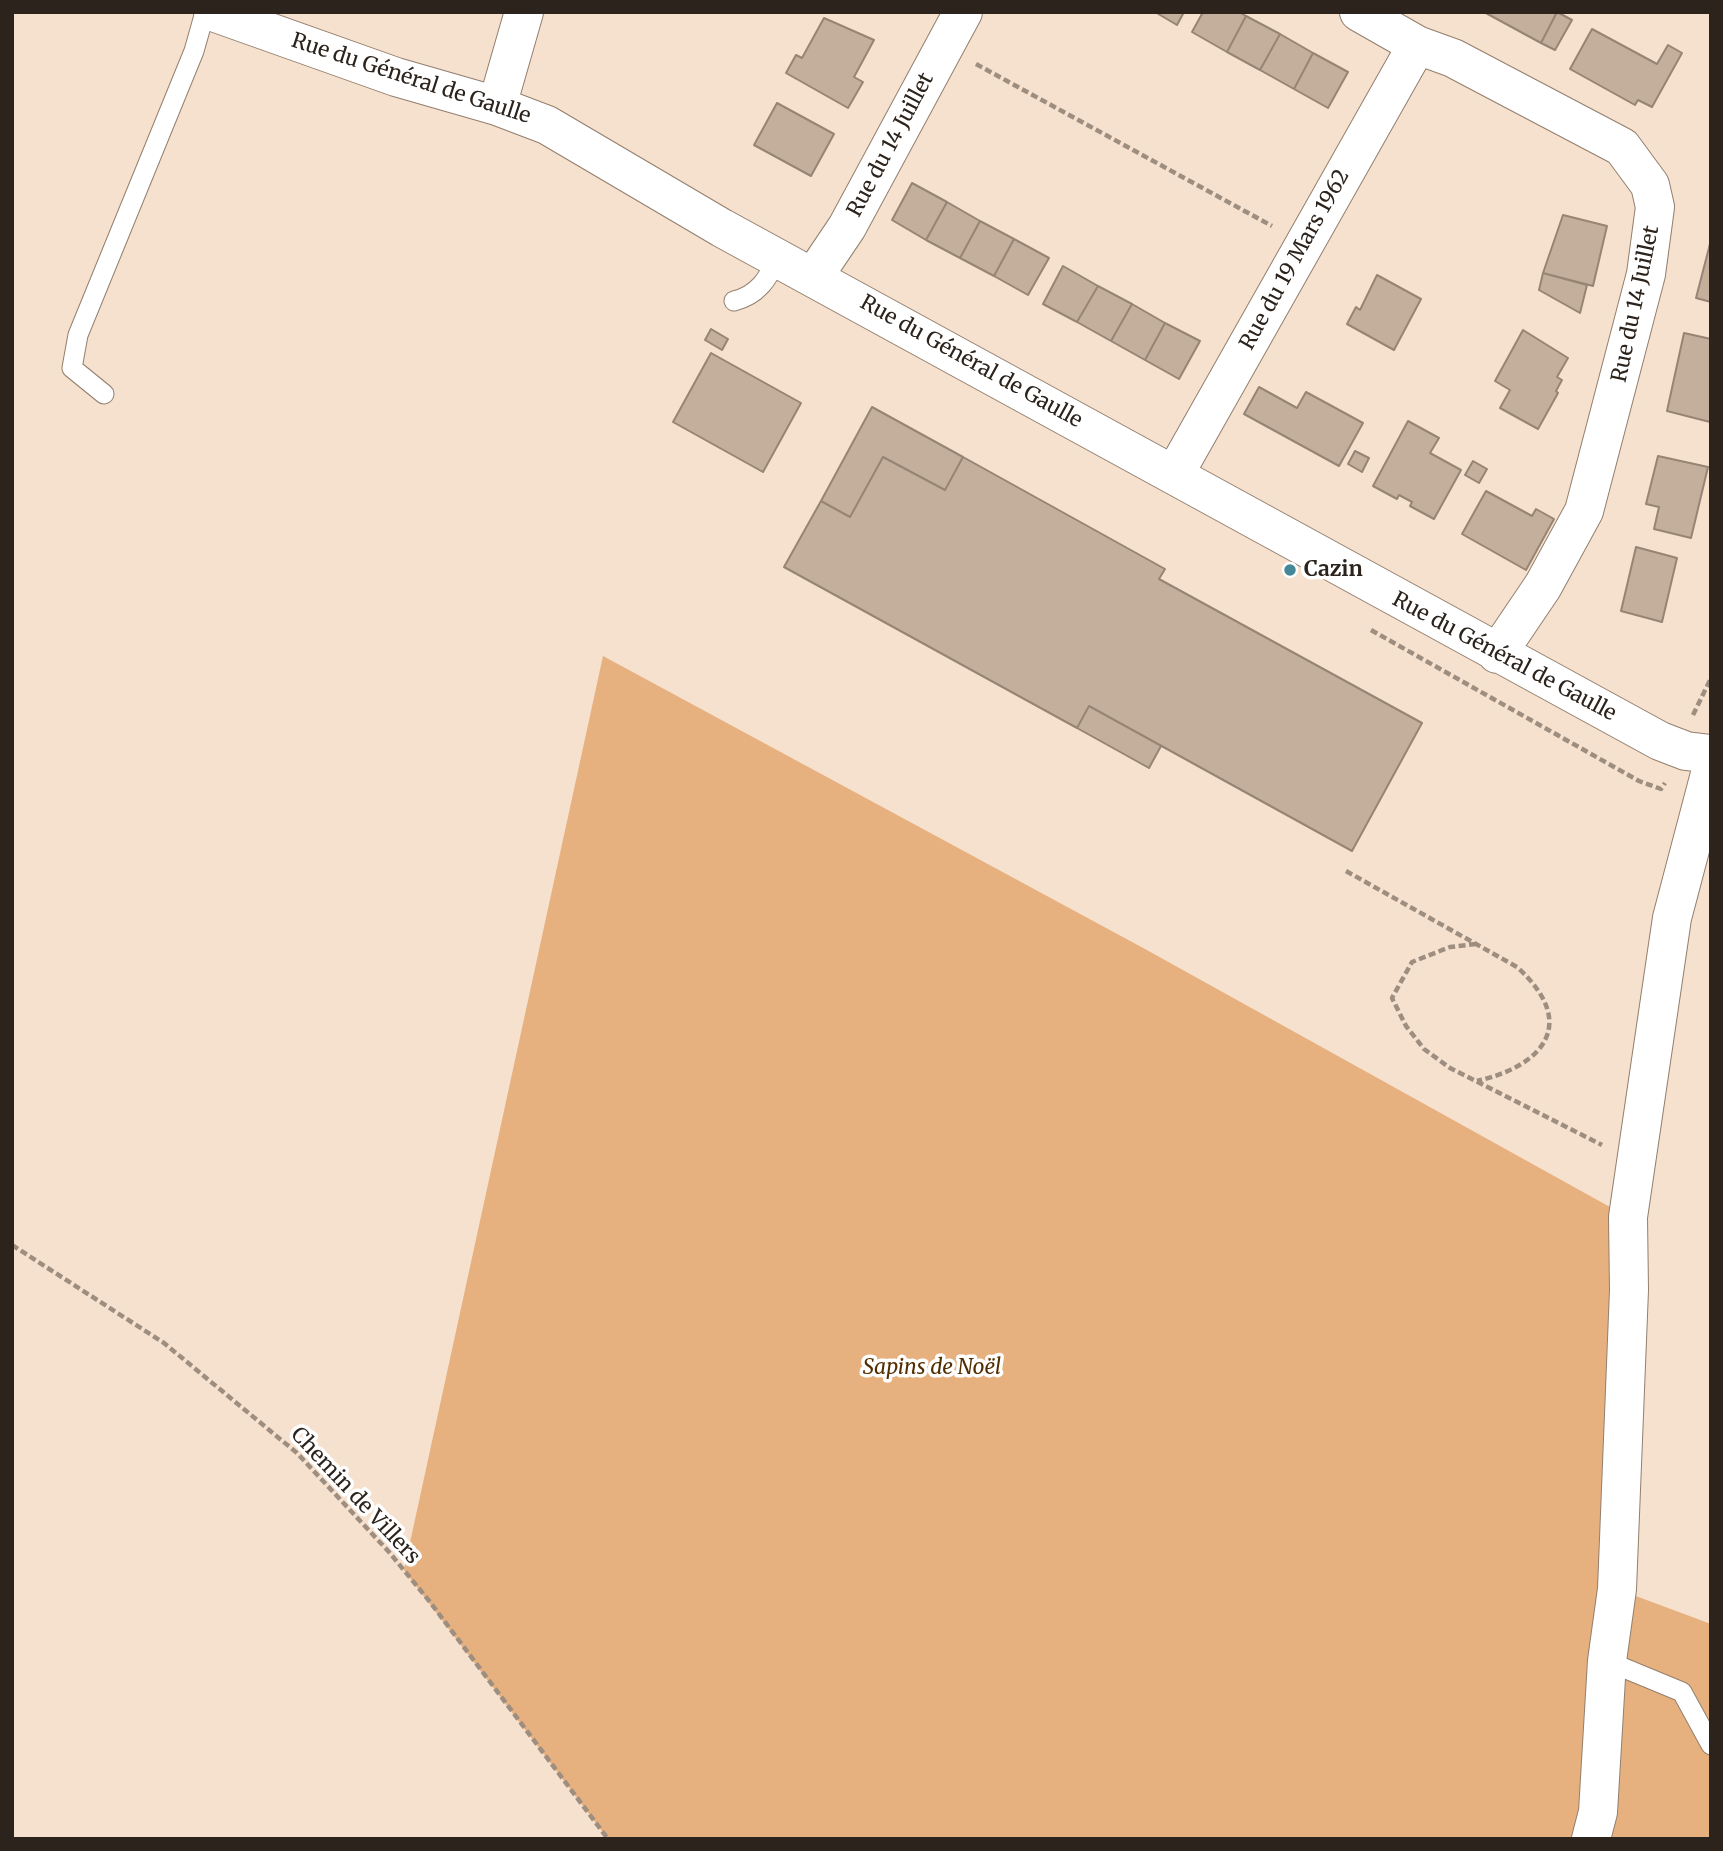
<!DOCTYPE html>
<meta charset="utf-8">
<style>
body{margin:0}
#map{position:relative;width:1723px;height:1851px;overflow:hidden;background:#f6e0ce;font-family:Merriweather,serif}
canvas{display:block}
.frame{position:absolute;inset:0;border:14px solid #2b231c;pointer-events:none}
</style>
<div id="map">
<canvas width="1723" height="1851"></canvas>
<div class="frame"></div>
</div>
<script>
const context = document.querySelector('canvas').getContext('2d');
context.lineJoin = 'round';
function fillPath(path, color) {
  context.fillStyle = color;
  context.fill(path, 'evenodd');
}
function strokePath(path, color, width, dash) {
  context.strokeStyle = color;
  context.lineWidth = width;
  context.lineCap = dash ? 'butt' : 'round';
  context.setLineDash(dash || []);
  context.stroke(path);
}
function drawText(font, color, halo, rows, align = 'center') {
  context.font = font + ' Merriweather,serif';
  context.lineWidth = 7;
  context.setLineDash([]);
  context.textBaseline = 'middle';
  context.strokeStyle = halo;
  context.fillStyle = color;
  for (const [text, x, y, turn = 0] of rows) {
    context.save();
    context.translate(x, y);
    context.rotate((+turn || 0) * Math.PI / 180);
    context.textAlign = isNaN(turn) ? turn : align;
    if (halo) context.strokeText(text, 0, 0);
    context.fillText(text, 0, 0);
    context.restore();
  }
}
const green = new Path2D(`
 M603,656L1145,949L1628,1217L1617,1589L1711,1624V1839H608L404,1570Z`);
const building = new Path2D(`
 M1155,12H1184L1177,25Z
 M1203,12H1239L1246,16L1227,52L1192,32Z
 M1484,12H1557L1541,43Z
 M1557,12L1572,20L1555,50L1541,43Z
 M1246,16L1280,34L1260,70L1227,52Z
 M824,18L874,40L854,77L863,82L848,108L786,73L796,55L802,58Z
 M1592,29L1657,64L1668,45L1682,53L1652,107L1638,100L1635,105L1570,69Z
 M1280,34L1313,53L1294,89L1260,70Z
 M1313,53L1348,72L1328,108L1294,89Z
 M777,103L834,134L811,176L754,145Z
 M912,183L947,202L926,240L892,220Z
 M947,202L980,221L960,258L926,240Z
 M1563,215L1607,226L1593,286L1543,273Z
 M980,221L1014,239L994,276L960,258Z
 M1014,239L1049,258L1028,295L994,276Z
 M1711,240V302L1696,298Z
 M1063,266L1098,286L1077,322L1043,304Z
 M1543,273L1587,285L1580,313L1539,290Z
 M1377,275L1421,299L1394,350L1347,324L1356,307L1360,310Z
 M1098,286L1132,304L1111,341L1077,322Z
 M1132,304L1165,323L1145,360L1111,341Z
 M1165,323L1200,341L1179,379L1145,360Z
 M711,329L728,339L722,350L705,340Z
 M1523,330L1568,358L1557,377L1562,380L1556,391L1558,393L1538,429L1500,408L1510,390L1495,381Z
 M1684,333L1711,339L1710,422L1667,411Z
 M711,353L801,403L763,472L673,422Z
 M1259,387L1297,408L1306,392L1363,423L1339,466L1244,414Z
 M872,407L963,457L945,490L883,457L850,517L821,501Z
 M1408,421L1439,438L1430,453L1461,470L1434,519L1410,506L1412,502L1399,495L1397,499L1373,486Z
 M1355,451L1369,458L1362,472L1348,464Z
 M1658,456L1708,467L1691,538L1654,529L1659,507L1646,504Z
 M883,457L945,490L963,457L1165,569L1159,579L1422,723L1352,851L1089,706L1077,728L784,567L821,501L850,517Z
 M1473,461L1487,469L1479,483L1465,475Z
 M1486,491L1532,516L1536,509L1554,519L1526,570L1462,534Z
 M1636,547L1677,558L1662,622L1621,611Z
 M1089,706L1161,746L1149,768L1077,728Z`);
const path = new Path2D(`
 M976,64L1272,226
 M1371,630L1639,781L1661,789L1665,783
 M1693,715L1711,678
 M1346,871L1517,967C1578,1022 1546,1065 1477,1081
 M1476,944L1450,947L1412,962L1392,998L1406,1026L1424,1049L1450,1068L1602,1145
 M12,1245L164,1343L297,1453L389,1552L430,1602L608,1839`);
const service = new Path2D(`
 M734,301C758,295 768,279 778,257
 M104,394L72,368L78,335L194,51L205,12
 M1607,1661L1682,1692L1711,1745`);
const minor = new Path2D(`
 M213,12L396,77L497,106L547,125L722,228L1660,741L1686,751L1711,754
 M1359,12L1417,45L1453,58L1622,147L1650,185L1655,207L1646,274L1584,511L1543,586L1497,654
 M497,106L524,12
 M814,276L847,227L963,12
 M1174,475L1417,45
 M1591,1839L1598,1812L1607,1661L1617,1589L1629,1290L1628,1217L1672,918L1711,770`);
const markers = [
 [1290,570,7,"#448897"]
];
const streetNames = [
 ["Rue du Général de Gaulle",411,79,18],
 ["Rue du 14 Juillet",891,145,-62],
 ["Rue du 19 Mars 1962",1295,260,-61],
 ["Rue du 14 Juillet",1636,304,-78],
 ["Rue du Général de Gaulle",971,362,29],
 ["Rue du Général de Gaulle",1504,657,28],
 ["Chemin de Villers",355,1496,47]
];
const poiNames = [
 ["Cazin",1304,570]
];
const parkNames = [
 ["Sapins de Noël",932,1368]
];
fillPath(green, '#e6b17f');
fillPath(building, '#c4af9d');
strokePath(building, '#988473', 2);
strokePath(service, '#927f6e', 21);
strokePath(minor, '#927f6e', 40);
strokePath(path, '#9e8e80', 4.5, [7, 3.5]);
strokePath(service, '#fff', 19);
strokePath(minor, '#fff', 38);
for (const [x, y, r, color] of markers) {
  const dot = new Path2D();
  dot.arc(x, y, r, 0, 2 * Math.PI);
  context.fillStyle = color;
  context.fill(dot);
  strokePath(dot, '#fff', 2.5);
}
drawText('21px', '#2b231c', '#fff', streetNames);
drawText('bold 21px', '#2b231c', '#fff', poiNames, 'left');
drawText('italic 21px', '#532e00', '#fff', parkNames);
</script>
